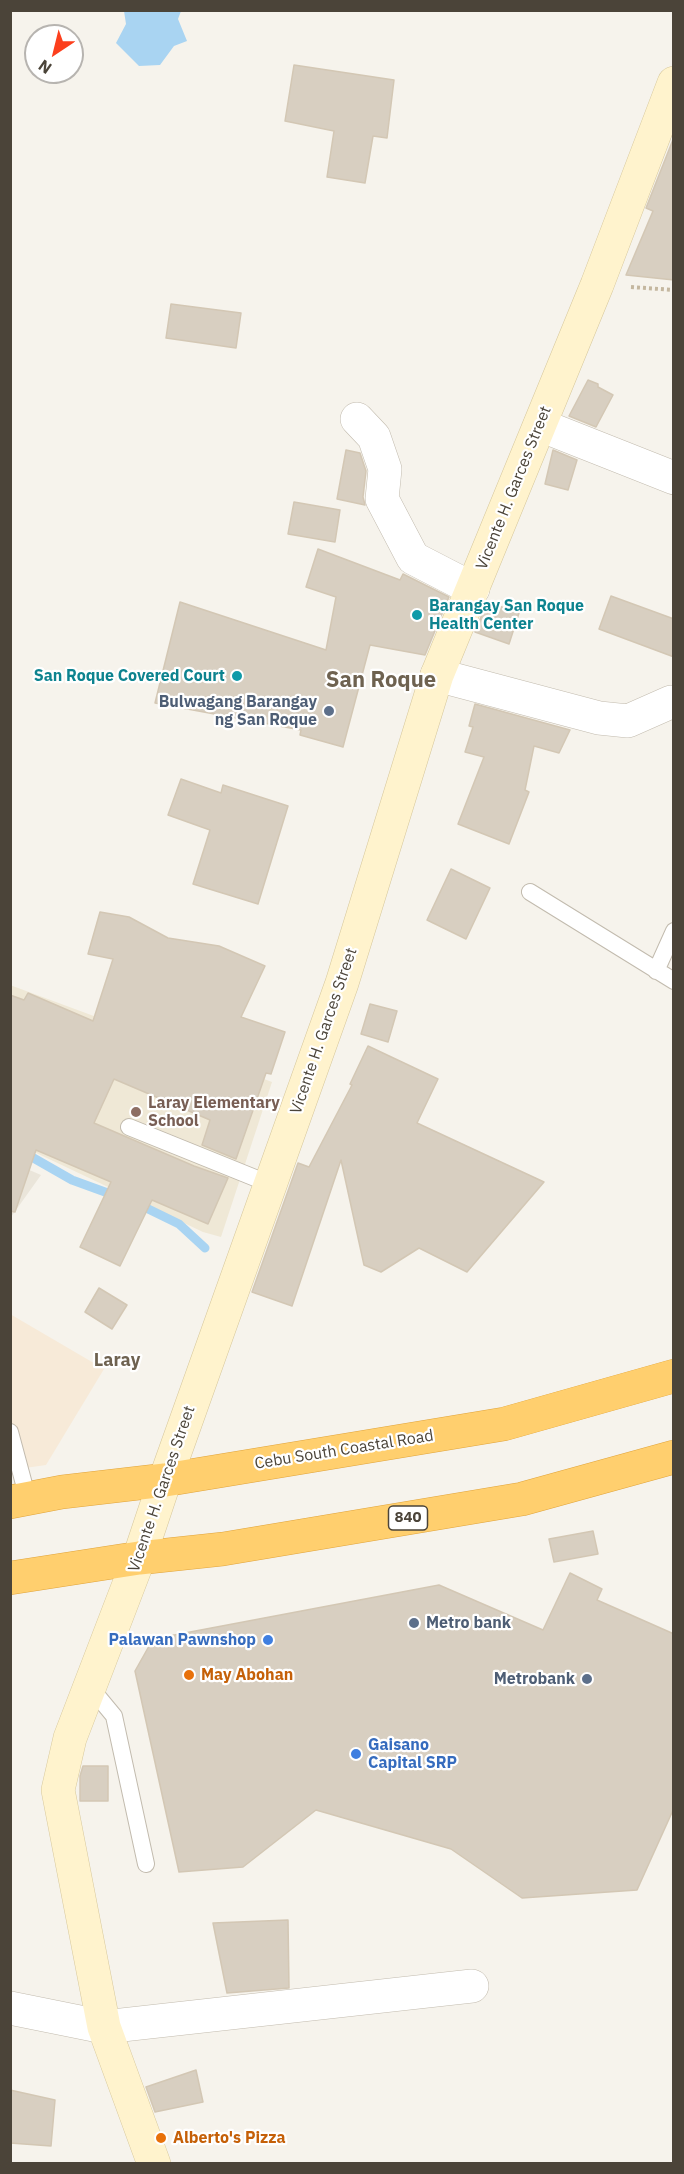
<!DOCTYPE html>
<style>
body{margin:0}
#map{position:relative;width:684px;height:2174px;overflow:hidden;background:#f6f3ec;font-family:"IBM Plex Sans",sans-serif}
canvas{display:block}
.frame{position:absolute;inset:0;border:12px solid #4b4439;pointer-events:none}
.north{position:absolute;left:24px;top:24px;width:60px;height:60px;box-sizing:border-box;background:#fff;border:2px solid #b7b4b0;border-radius:50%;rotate:215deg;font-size:16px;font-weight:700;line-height:24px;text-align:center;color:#4b4439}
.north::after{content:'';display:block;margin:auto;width:21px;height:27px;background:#fc3f1d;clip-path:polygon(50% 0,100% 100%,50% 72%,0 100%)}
</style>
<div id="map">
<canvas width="684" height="2174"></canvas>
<div class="frame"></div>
<div class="north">N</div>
</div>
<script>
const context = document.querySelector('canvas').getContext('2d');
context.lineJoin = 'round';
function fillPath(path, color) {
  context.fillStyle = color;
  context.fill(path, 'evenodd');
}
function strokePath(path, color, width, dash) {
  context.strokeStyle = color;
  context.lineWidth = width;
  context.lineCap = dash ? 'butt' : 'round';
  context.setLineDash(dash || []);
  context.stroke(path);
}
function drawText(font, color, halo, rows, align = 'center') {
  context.font = font + ' "IBM Plex Sans",sans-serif';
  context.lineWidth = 4.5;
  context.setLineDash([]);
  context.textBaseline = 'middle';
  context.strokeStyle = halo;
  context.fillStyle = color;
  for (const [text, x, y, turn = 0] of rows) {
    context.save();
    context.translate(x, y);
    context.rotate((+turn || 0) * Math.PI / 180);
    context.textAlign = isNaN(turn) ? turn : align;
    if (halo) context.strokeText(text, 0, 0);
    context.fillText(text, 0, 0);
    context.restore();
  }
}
const residential = new Path2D(`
 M11,1162L41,1175L11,1217Z`);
const commercial = new Path2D(`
 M10,1314L104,1369L46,1465L11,1470Z`);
const education = new Path2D(`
 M10,985L272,1082L221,1237L203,1232L11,1141Z`);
const water = new Path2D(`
 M124,11H181L178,19L187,41L174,46L160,65L139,66L116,43L126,24Z`);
const stream = new Path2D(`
 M23,1152L72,1180L116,1196
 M138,1204L179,1224L205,1248`);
const building = new Path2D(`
 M294,65L394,80L387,138L373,136L365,183L327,177L334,131L285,121Z
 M674,137V280L626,275L653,211L646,208Z
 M171,304L241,313L236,348L166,338Z
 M588,380L598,384V387L613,395L596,427L569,416Z
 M346,450L360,453L366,471L363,497L365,505L337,499Z
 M553,450L577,460L568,490L545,484Z
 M294,502L340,510L335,542L288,534Z
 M318,549L400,580L403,574L449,597L425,655L370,645L343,747L300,735L301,730L155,703L180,602L326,650L336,597L306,587Z
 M611,596L674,619V657L599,629Z
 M487,602L519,613L509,644L475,632Z
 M475,704L570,730L559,753L534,746L525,790L529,792L509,844L458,824L484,757L465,752L473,727L469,726Z
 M181,779L221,793L223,785L288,806L258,904L193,884L210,830L168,815Z
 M451,869L490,888L466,939L427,920Z
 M100,912L129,917L168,938L219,946L265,966L241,1017L285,1032L271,1074L266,1073L236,1159L202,1145L210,1120L114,1079L94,1123L194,1166L228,1178L208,1224L152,1200L120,1266L80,1247L111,1182L36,1150L15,1212L10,1211V995L24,1000L28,993L93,1021L113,959L88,954Z
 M370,1004L397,1011L388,1042L361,1034Z
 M368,1046L438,1079L417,1123L544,1182L467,1272L419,1248L381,1272L364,1265L341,1160L292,1306L252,1292L298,1163L309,1167L352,1085L350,1084Z
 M99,1288L127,1305L112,1329L85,1312Z
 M593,1531L598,1554L554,1562L549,1539Z
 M570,1573L602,1589L597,1600L674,1634V1808L637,1890L522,1898L451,1849L316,1810L243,1867L179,1872L135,1671L153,1639L439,1585L543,1630Z
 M83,1766H108V1801H80V1776Z
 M288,1920L289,1988L227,1993L213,1923Z
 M196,2070L203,2102L155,2112L146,2087Z
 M10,2090L55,2100L51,2146L10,2143Z`);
const path = new Path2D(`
 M631,287L674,290`);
const lane = new Path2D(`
 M530,892L674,981
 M656,971L674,931
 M129,1127L270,1184
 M10,1432L28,1499
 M90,1687L114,1716L146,1864`);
const street = new Path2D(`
 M357,419L374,437L385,469L382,499L413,558L473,589
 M540,425L674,478
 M437,675L599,718L628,721L671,702
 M10,2008L104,2027L472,1986`);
const secondary = new Path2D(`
 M154,2164L104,2027L58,1790L70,1738L139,1558L165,1480L342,983L437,675L597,285L674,83`);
const highway = new Path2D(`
 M10,1502L62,1492L165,1480L504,1424L674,1376
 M10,1578L139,1558L223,1549L522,1499L674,1457`);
const markers = [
 [417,615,6,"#0f9aa8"],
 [237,676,6,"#0f9aa8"],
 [329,711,6,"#5c6f8a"],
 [136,1112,6,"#8d6e63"],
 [414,1623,6,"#5c6f8a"],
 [268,1640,6,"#3f7fe0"],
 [189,1675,6,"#e8710a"],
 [587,1679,6,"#5c6f8a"],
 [356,1754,6,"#3f7fe0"],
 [161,2138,6,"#e8710a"]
];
const shields = [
 [408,1518,39]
];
const shieldNames = [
 ["840",408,1518]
];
const streetNames = [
 ["Vicente H. Garces Street",514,488,-68],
 ["Vicente H. Garces Street",324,1031,-71],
 ["Cebu South Coastal Road",344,1450,-9],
 ["Vicente H. Garces Street",162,1489,-71]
];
const cultureNames = [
 ["Barangay San Roque",429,606],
 ["Health Center",429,624],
 ["San Roque Covered Court",225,676,"right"]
];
const serviceNames = [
 ["Bulwagang Barangay",317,702],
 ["ng San Roque",317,720],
 ["Metro bank",426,1623,"left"],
 ["Metrobank",575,1679]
];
const educationNames = [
 ["Laray Elementary",148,1103],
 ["School",148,1121]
];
const shopNames = [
 ["Palawan Pawnshop",256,1640],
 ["Gaisano",368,1745,"left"],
 ["Capital SRP",368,1763,"left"]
];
const foodNames = [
 ["May Abohan",201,1675],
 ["Alberto's Pizza",173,2138]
];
const neighbourhoodNames = [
 ["Laray",117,1361]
];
const districtNames = [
 ["San Roque",381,681]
];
fillPath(residential, '#eae5da');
fillPath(commercial, '#f7ead8');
fillPath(education, '#efe8d6');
fillPath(water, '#a9d4f2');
strokePath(stream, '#a9d4f2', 9);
fillPath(building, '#d8cfc1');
strokePath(building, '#d3c7b4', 1.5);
strokePath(lane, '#c2bbae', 18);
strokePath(street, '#c2bbae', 34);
strokePath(secondary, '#d6c79b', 34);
strokePath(highway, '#e0a43c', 34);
strokePath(path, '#c4b79f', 4, [3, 3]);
strokePath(lane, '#fff', 16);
strokePath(street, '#fff', 33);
strokePath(secondary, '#fff3cd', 33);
strokePath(highway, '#ffcf6e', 33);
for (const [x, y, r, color] of markers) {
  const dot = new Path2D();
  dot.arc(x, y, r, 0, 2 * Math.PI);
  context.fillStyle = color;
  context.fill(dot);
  strokePath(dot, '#fff', 2);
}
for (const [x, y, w] of shields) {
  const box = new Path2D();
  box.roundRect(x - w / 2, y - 12, w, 24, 4.5);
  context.fillStyle = '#fff';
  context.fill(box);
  strokePath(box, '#4b4439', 1.5);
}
drawText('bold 15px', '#4b4439', null, shieldNames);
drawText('16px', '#4b4439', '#fff', streetNames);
drawText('bold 16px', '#0d838f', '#fff', cultureNames, 'left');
drawText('bold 16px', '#4e5e75', '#fff', serviceNames, 'right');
drawText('bold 16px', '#785e54', '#fff', educationNames, 'left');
drawText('bold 16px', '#366cbe', '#fff', shopNames, 'right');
drawText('bold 16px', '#c56008', '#fff', foodNames, 'left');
drawText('bold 18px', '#6e6250', '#fff', neighbourhoodNames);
drawText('bold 22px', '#6e6250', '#fff', districtNames);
</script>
